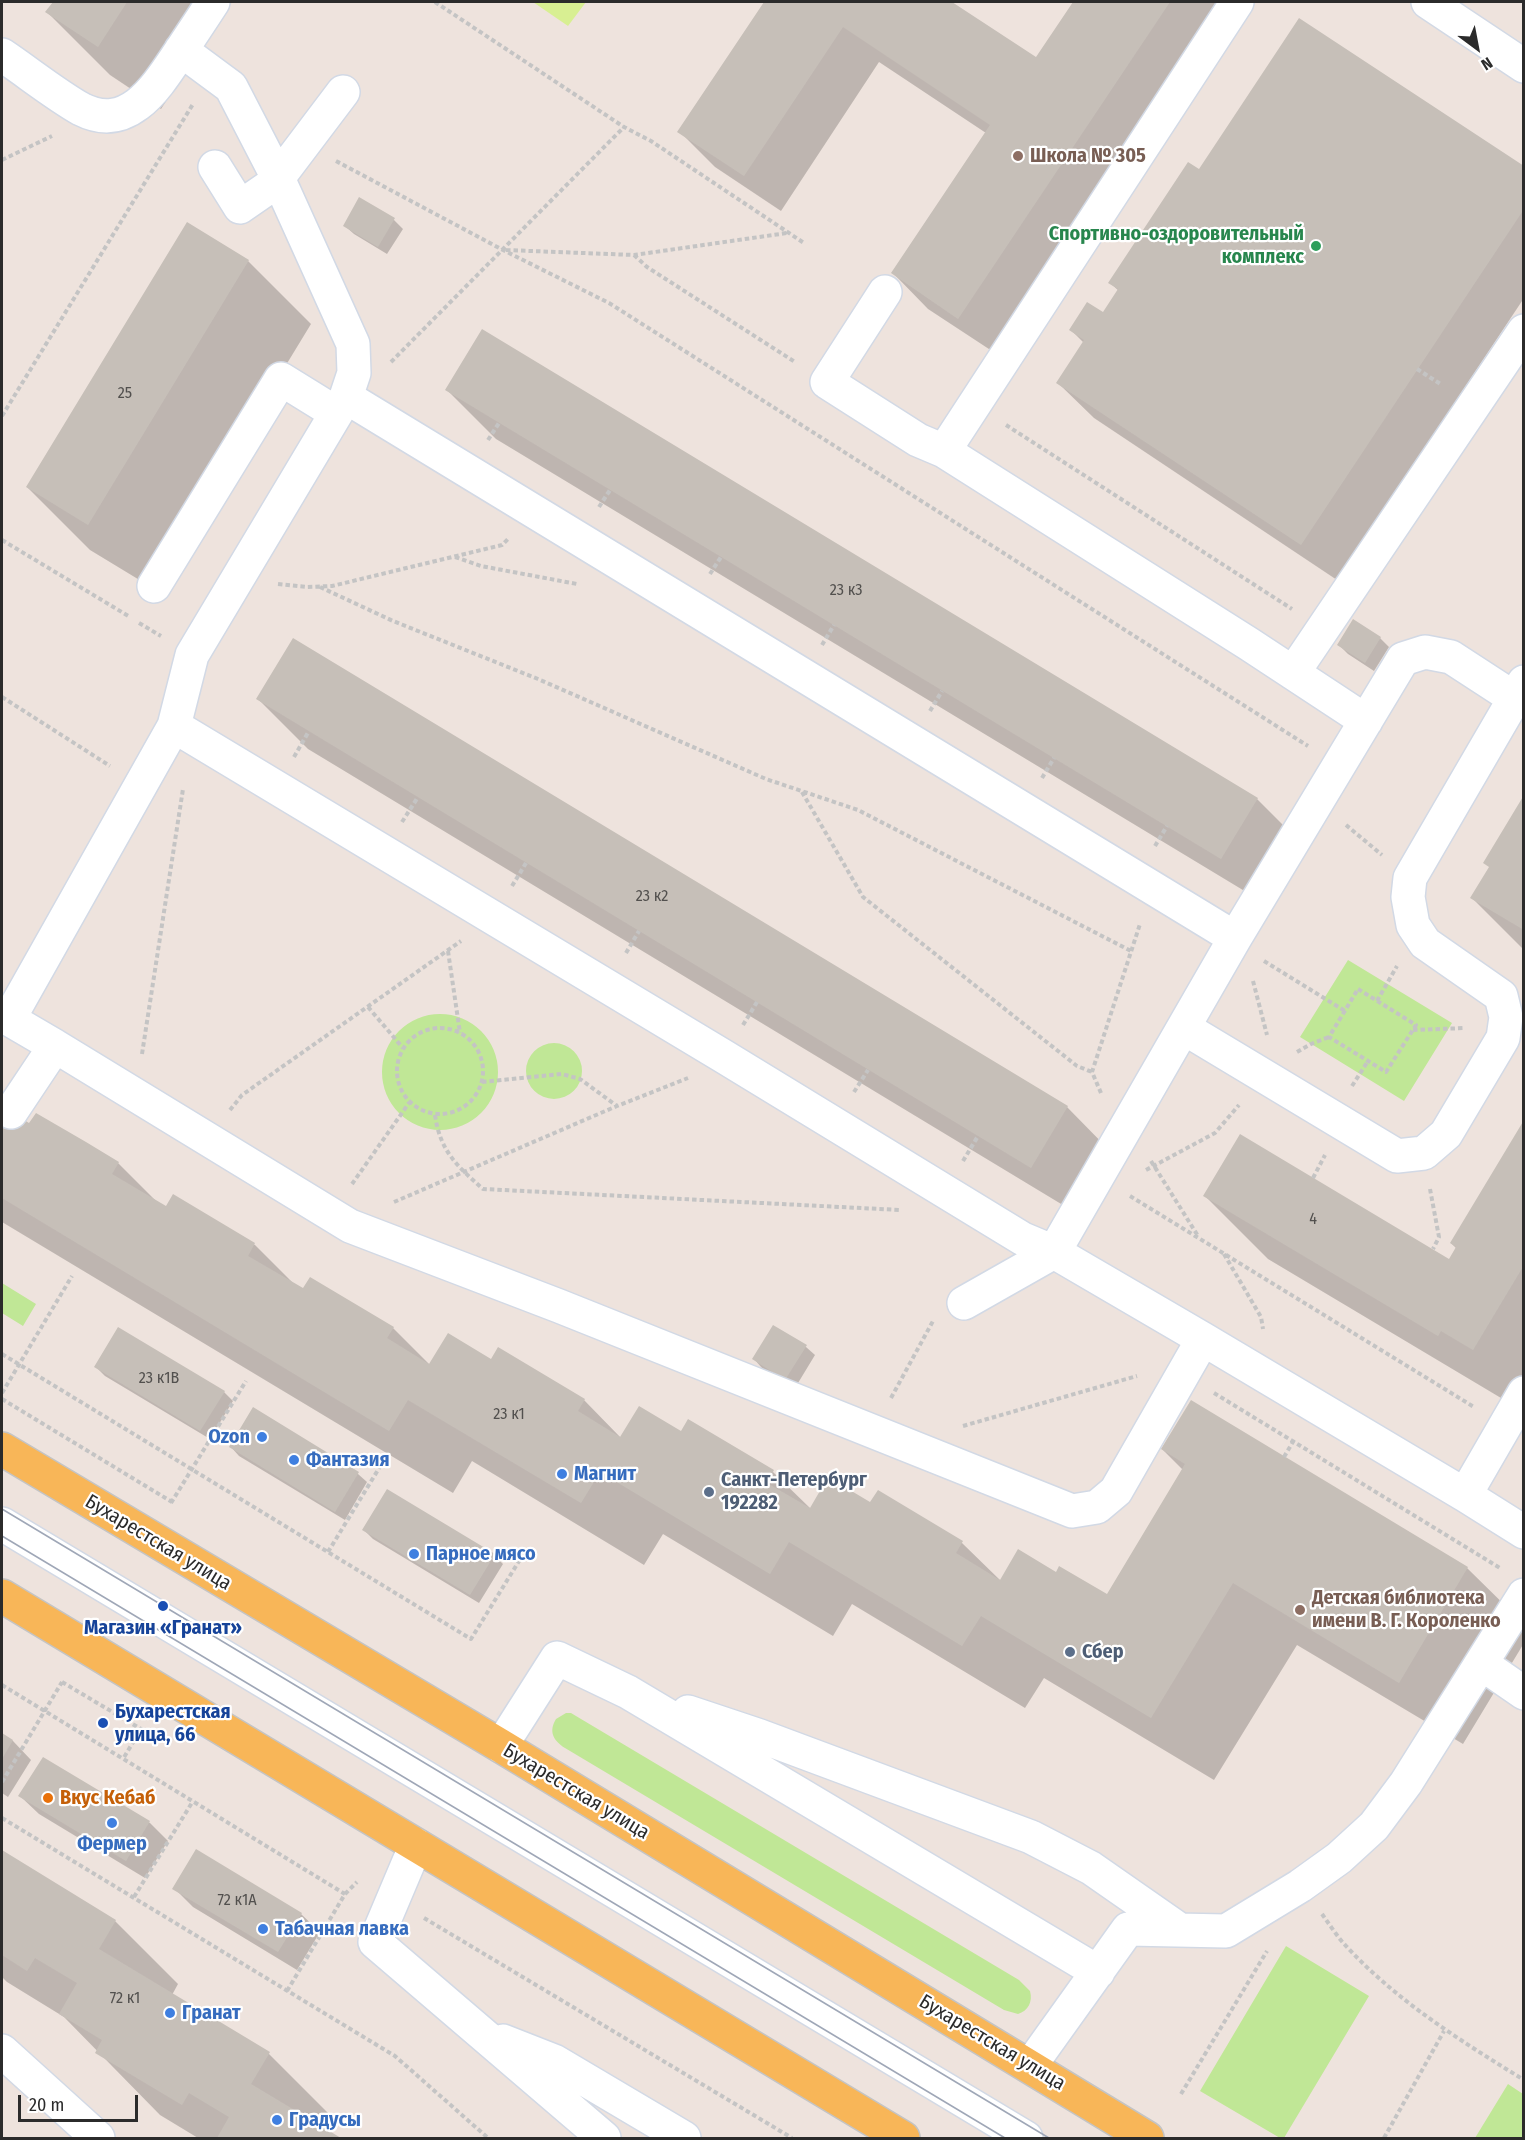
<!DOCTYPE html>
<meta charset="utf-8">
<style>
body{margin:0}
#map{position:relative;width:1525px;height:2140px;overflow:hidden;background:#eee3dd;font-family:"Fira Sans Condensed",sans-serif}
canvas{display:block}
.frame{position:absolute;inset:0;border:3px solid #2b2b2b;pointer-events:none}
.north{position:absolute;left:1447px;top:18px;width:60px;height:60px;-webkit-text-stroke:4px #fff;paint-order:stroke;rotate:148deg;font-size:16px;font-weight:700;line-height:24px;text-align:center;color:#2b2b2b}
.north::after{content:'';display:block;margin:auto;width:21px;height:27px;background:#2b2b2b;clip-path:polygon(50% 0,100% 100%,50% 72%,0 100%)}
.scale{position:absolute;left:18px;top:2095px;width:120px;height:27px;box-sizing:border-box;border:3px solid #2b2b2b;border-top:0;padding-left:8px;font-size:18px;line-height:21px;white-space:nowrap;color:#2b2b2b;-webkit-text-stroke:4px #fff;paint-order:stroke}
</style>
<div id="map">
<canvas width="1525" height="2140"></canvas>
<div class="frame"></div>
<div class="north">N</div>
<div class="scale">20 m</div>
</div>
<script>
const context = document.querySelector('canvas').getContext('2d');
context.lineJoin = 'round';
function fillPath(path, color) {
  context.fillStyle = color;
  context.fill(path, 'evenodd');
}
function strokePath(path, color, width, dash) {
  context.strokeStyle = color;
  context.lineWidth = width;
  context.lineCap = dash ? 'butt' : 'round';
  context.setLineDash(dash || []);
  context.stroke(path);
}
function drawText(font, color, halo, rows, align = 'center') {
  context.font = font + ' "Fira Sans Condensed",sans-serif';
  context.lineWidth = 4.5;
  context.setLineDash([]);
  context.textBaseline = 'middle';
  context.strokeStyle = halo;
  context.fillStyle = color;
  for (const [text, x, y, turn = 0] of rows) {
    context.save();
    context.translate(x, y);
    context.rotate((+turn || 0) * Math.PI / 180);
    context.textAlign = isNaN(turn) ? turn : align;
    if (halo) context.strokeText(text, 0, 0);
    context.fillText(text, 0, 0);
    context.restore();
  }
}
const green = new Path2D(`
 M1348,960L1452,1023L1404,1101L1300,1037Z
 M382 1072a58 58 0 1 1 116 0a58 58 0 1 1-116 0Z
 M526 1071a28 28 0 1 1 56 0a28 28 0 1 1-56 0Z
 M2,1283L36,1304L23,1326L2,1313Z
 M566,1713H571L581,1719L1019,1980L1030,1991C1033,2002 1028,2011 1018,2014L1004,2010L565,1748C554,1741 548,1732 556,1719Z
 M1286,1946L1369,1996L1284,2138H1280L1200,2091Z
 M1508,2084L1523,2094V2138H1475Z`);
const pitch = new Path2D(`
 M533,2H586L568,26Z`);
const shadow = new Path2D(`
 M54,2H232L161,109L110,75L47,12Z
 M766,2H949L1036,59L1075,2H1229L995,353L928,309L893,273L986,133L879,62L781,211L715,167L679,131Z
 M1524,168V298L1337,580L1094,418L1058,383L1084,343L1071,330L1103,314L1119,291L1110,283L1199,171Z
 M360,199L394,220L403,229L387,254L354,234L345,226Z
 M248,261L311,324L151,587L90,550L27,487Z
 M447,390L1257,799L1306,848L1271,907L496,439Z
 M1380,638L1389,647L1374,671L1348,654L1339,645Z
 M258,699L1067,1107L1116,1157L1081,1216L308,749Z
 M1524,798V950L1472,898L1490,868Z
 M2,1100L30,1125L37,1115L118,1163L158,1203L166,1208L174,1196L255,1245L296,1286L393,1328L430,1365L492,1361L584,1400L621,1438L682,1433L689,1421L773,1472L811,1509L871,1504L878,1492L962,1543L1001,1581L1056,1574L1107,1596L1183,1470L1162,1449L1191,1402L1467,1568L1524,1624V1643L1463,1744L1297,1645L1214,1780L1044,1678L1025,1708L852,1604L833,1636L663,1534L644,1565L472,1461L453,1493L2,1222Z
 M1524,1123V1404L1504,1393L1501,1398L1268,1259L1205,1196L1450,1261L1457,1249L1451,1243Z
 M774,1327L806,1347L815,1355L795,1388L762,1368L754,1359Z
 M96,1367L224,1392L233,1401L210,1439L105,1376Z
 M253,1409L358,1474L367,1482L345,1520L239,1456L231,1447Z
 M364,1530L494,1555L503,1564L479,1603L373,1539Z
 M2,1734L13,1741L31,1760L8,1797L2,1793Z
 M43,1759L150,1823L168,1841L145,1878L39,1814L20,1796Z
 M2,1852L115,1921L178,1984L172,1995L269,2054L332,2117L324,2130L338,2138H198L160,2115L64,2017L7,1982L2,1977Z
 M174,1888L301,1914L320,1932L297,1970L193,1907Z`);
const building = new Path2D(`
 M53,2H127L98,47L45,12Z
 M764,2H952L1036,57L1073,2H1170L958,319L891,273L990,125L843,27L744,176L677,132Z
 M1299,18L1524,166V209L1301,545L1056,383L1084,340L1069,330L1087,302L1103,312L1118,289L1108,283L1188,162L1199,169Z
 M359,197L395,218L378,247L343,226Z
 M187,222L249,260L88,525L26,487Z
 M482,329L1258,798L1221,859L445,390Z
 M1353,619L1381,637L1365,663L1337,645Z
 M293,638L1068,1106L1031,1168L256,699Z
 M1524,795V930L1470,898L1489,867L1483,863Z
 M2,1107L29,1123L36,1113L86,1142L119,1162L112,1174L166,1206L173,1194L255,1243L248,1256L303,1288L310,1277L394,1327L387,1338L429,1364L448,1333L491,1359L498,1347L585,1399L578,1411L620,1437L639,1406L681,1431L688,1419L774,1470L767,1483L810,1508L828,1477L870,1502L878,1490L963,1541L956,1553L1000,1580L1018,1549L1056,1572L1059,1566L1107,1594L1185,1464L1161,1449L1191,1400L1468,1567L1399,1683L1233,1583L1151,1718L981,1616L962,1646L789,1542L770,1574L600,1472L581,1503L408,1400L389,1431L2,1198Z
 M1524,1120V1265L1473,1350L1441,1331L1438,1336L1203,1196L1240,1134L1449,1259L1456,1247L1450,1243Z
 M773,1325L807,1345L785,1380L752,1359Z
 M118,1327L225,1391L200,1431L94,1367Z
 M253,1407L359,1472L335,1512L229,1447Z
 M387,1489L495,1554L470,1595L362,1530Z
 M2,1733L13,1740L2,1759Z
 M43,1757L150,1821L126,1861L18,1796Z
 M196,1849L302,1913L278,1952L172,1889Z
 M2,1850L116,1920L99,1949L270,2052L251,2084L341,2138H217L229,2117L189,2093L182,2105L95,2053L102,2040L59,2014L77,1983L35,1958L27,1971L2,1955Z`);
const path = new Path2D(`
 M435,2L624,127L651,141L804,243
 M2,160L52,136
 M336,161L503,250L609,303L1308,746
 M506,250L634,255L787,233
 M634,255L647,267L795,362
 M391,362L624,127
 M1417,369L1442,385
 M2,416L193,104
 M1006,425L1292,609
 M488,440L499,423
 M599,507L610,490
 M2,540L130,617
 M455,557L481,566L577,584
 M710,574L721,557
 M278,584L307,587L332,586L502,545L509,538
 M320,587L393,621L538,679L766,779L858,810L1131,951
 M139,623L161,636
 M822,645L834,625
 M2,697L110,766
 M930,711L942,691
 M294,757L309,731
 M1042,778L1054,758
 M802,792L863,897L1077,1066L1092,1072
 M402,822L418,797
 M1346,825L1382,855
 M1155,846L1167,826
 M512,886L526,863
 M448,951L460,1033
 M626,953L639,931
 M1264,961L1345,1011
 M1253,981L1267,1035
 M1358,989L1416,1025L1386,1072L1329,1037Z
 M1377,1001L1397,966
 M368,1007L403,1048
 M743,1025L757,1002
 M397 1071a43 43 0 1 1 86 0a43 43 0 1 1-86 0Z
 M1413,1030L1465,1028
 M1297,1052L1311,1044L1329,1037
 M142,1054L183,789
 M482,1082L562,1074L580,1079L617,1106
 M1352,1086L1368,1061
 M854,1092L868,1070
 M1101,1093L1092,1072L1140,924
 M230,1110L242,1095L461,941
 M435,1115C440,1151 457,1166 483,1189L901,1210
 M963,1161L978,1136
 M1151,1161L1198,1236
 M1146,1170L1215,1133L1239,1105
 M1313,1178L1325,1155
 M352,1184L409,1103
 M1430,1189L1439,1237L1433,1249
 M1130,1196L1474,1407
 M394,1202L617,1106L688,1078
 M1224,1254L1261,1317L1263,1329
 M2,1354L471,1639L524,1553
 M2,1393L72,1276
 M1214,1393L1500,1568
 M891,1398L933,1321
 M2,1399L172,1502
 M963,1426L1137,1376
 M1284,1457L1294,1440
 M171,1503L246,1381
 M328,1552L381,1465
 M62,1682L141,1729L123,1759
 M2,1685L345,1894L287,1991
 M2,1782L62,1682
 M2,1818L395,2056L488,2138
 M345,1894L357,1882
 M134,1897L193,1801
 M1322,1914C1330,1925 1338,1938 1347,1947C1398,2002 1461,2041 1524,2080
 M424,1918L792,2138
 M1181,2094L1267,1951
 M1384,2138L1444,2031`);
const minor = new Path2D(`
 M1428,2L1524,66
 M2,55C26,71 56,95 81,109C128,133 156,88 178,55C190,37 202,19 213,2
 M215,167L240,207L269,187L278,178L343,92
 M885,292L827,382L918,440L944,451L1249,644L1366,721
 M346,397L1235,938
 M944,451L1237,2
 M154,586L281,379L336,413
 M1293,673L1524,331
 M174,726L723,1056L1023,1239L1054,1252L1203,1339L1465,1495L1524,1532
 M2,1015L55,1046L11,1112
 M9,1019L174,726L192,655L346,397L354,373L353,344L278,178L231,87L181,50
 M1184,1028L1397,1156L1424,1153L1446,1134L1503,1038L1506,1017L1501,996L1425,943L1413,925L1408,897L1410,878L1524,682
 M55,1046L350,1226L559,1306L1072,1511L1097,1507L1116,1491L1203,1339
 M964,1303L1054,1252L1235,938L1403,659L1425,652L1451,657L1514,698
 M1465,1495L1524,1393
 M2,1524L1026,2138
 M1482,1664L1524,1693
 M688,1712L760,1736L1031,1837L1091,1868L1180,1930
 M501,1746L557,1658L628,1692L1098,1972
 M416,1845L375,1942L604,2138
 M503,2041L554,2061L684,2138
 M2,2051L98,2138
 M1030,2066L1128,1929L1226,1931L1300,1886L1339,1858L1374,1826L1406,1783L1524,1595`);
const major = new Path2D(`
 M2,1449L501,1746L1147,2138
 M2,1596L903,2138`);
const tram = new Path2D(`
 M2,1509L1049,2138
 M2,1536L1005,2138`);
const markers = [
 [1018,156,6,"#8d6e63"],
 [1316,246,6,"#2e9e5b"],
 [262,1437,6,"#3f7fe0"],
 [294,1460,6,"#3f7fe0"],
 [562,1474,6,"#3f7fe0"],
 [709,1492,6,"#5c6f8a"],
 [414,1554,6,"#3f7fe0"],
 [163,1606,6,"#1a4fb4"],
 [1300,1610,6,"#8d6e63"],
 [1070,1652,6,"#5c6f8a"],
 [103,1723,6,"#1a4fb4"],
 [48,1798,6,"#e8710a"],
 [112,1823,6,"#3f7fe0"],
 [263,1929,6,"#3f7fe0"],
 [170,2013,6,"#3f7fe0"],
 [277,2120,6,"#3f7fe0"]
];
const numberNames = [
 ["25",125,394],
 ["23 к3",846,591],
 ["23 к2",652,897],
 ["4",1313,1220],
 ["23 к1В",159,1379],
 ["23 к1",509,1415],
 ["72 к1А",237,1901],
 ["72 к1",125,1999]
];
const educationNames = [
 ["Школа № 305",1030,156],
 ["Детская библиотека",1312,1598],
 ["имени В. Г. Короленко",1312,1621]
];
const leisureNames = [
 ["Спортивно-оздоровительный",1304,234],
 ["комплекс",1304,257]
];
const shopNames = [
 ["Ozon",250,1437,"right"],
 ["Фантазия",306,1460],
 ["Магнит",574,1474],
 ["Парное мясо",426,1554],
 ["Фермер",112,1844,"center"],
 ["Табачная лавка",275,1929],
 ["Гранат",182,2013],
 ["Градусы",289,2120]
];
const serviceNames = [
 ["Санкт-Петербург",721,1480],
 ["192282",721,1503],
 ["Сбер",1082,1652]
];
const streetNames = [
 ["Бухарестская улица",158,1543,31],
 ["Бухарестская улица",576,1792,31],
 ["Бухарестская улица",992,2043,31]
];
const transitNames = [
 ["Магазин «Гранат»",163,1628],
 ["Бухарестская",115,1712,"left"],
 ["улица, 66",115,1735,"left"]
];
const foodNames = [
 ["Вкус Кебаб",60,1798]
];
fillPath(green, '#c0e796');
fillPath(pitch, '#d8ef92');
fillPath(shadow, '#0003');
fillPath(building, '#c6bfb8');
strokePath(minor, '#d2d9e5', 36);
strokePath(major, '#c4c4c4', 36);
strokePath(path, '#c4c4c4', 4, [4.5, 3]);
strokePath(minor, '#fff', 33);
strokePath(major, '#f8b658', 33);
strokePath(tram, '#9fa7b7', 1.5);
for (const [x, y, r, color] of markers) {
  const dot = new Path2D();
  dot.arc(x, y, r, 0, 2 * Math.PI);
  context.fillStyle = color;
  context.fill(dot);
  strokePath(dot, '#fff', 2);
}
drawText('16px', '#52504e', null, numberNames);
drawText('bold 20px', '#785e54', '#fff', educationNames, 'left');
drawText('bold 20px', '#27864d', '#fff', leisureNames, 'right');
drawText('bold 20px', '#366cbe', '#fff', shopNames, 'left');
drawText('bold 20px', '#4e5e75', '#fff', serviceNames, 'left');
drawText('20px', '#2b2b2b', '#fff', streetNames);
drawText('bold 20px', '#164399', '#fff', transitNames);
drawText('bold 20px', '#c56008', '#fff', foodNames, 'left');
</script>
